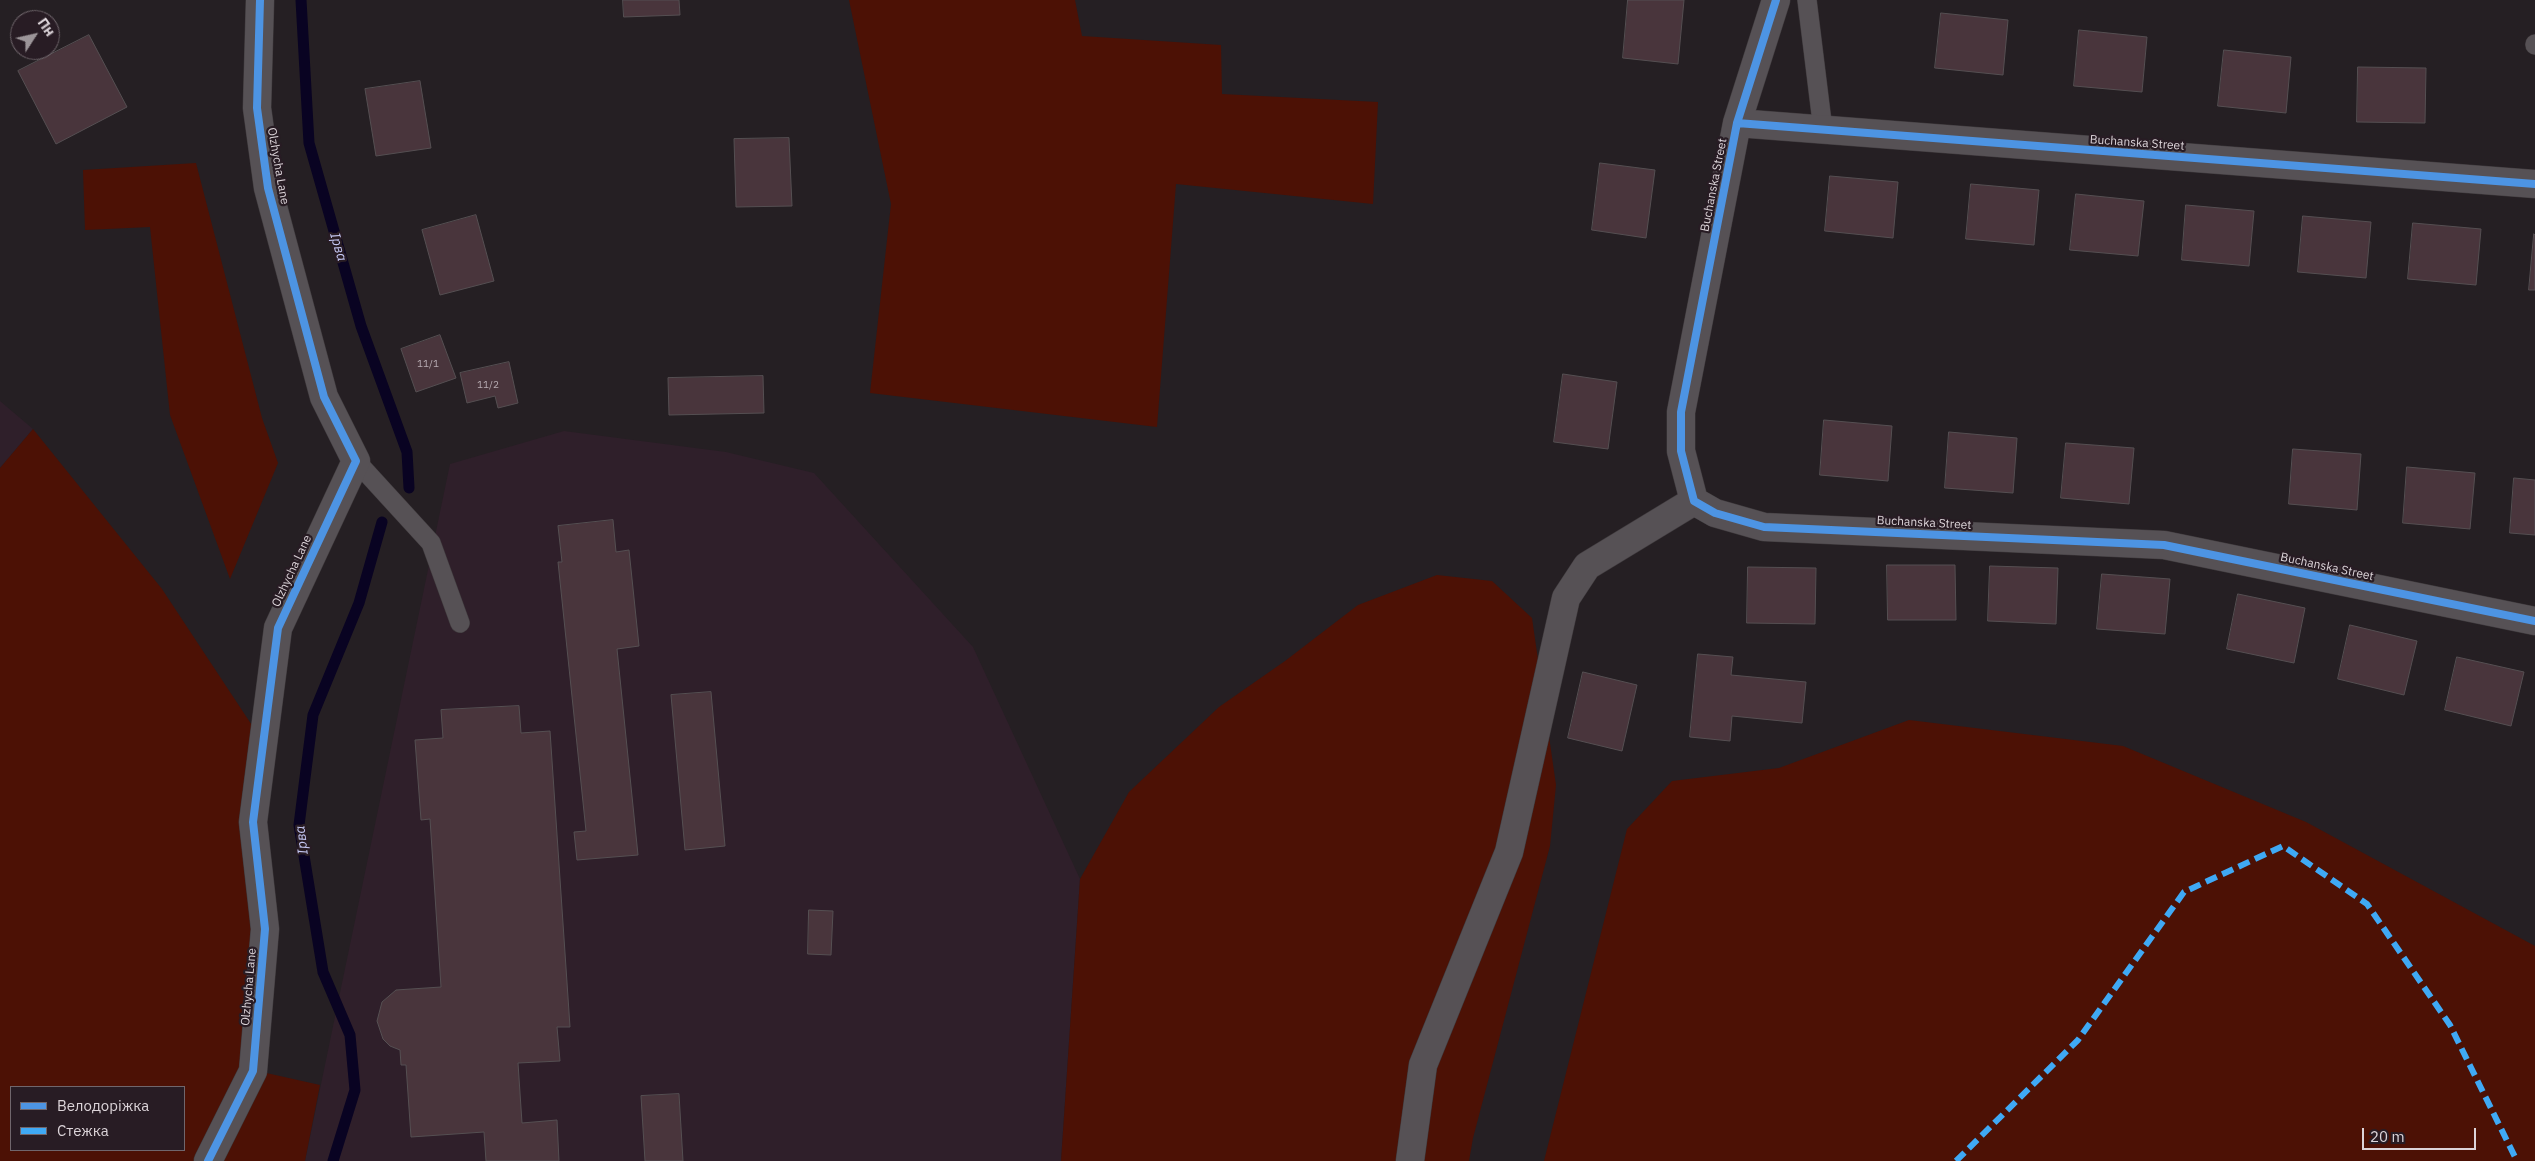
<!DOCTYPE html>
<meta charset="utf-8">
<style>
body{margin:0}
#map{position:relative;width:2535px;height:1161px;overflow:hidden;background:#251f23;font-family:"IBM Plex Sans",sans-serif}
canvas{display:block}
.legend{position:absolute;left:10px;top:1086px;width:175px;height:65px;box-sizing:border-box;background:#281c24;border:1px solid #70666c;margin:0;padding:6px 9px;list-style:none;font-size:15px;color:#dcd4d9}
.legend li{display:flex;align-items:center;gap:10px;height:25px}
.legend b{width:25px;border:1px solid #70666c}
.north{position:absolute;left:10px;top:10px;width:50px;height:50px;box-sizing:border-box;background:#281c24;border:1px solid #70666c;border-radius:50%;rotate:55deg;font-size:14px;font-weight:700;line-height:20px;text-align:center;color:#dcd4d9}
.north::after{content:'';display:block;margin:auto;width:18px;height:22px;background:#9c9599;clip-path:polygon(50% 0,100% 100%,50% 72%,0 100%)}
.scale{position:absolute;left:2362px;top:1128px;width:114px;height:22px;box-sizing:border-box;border:2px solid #dcd4d9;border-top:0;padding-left:6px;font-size:15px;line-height:18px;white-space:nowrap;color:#dcd4d9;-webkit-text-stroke:4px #281c24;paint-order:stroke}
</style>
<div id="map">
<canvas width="2535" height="1161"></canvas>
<ul class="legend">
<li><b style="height:6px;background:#4d94e3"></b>Велодоріжка</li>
<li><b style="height:6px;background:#3fa9f5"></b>Стежка</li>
</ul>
<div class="north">Пн</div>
<div class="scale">20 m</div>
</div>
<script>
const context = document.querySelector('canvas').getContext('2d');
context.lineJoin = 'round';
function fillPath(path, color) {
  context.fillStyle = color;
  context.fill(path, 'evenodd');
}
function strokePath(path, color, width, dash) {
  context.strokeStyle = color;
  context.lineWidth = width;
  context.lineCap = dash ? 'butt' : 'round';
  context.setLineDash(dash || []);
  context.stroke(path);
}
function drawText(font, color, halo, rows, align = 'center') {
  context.font = font + ' "IBM Plex Sans",sans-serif';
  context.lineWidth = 4.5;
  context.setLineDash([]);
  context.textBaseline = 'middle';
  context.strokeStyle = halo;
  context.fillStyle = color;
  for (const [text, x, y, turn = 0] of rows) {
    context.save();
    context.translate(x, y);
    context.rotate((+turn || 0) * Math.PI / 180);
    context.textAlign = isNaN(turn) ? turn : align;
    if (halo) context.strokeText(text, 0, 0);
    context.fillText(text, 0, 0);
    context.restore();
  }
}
const built = new Path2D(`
 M0,401L33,429L0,468Z
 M564,431L726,452L814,473L973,647L1080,879L1061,1161H305L450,464Z`);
const green = new Path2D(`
 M849,0H1075L1082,36L1221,45L1222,94L1378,102L1373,204L1176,184L1157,427L870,393L891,204Z
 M196,163L262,418L278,463L230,579L170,415L150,227L85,230L83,170Z
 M33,429L162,589L263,742L253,1070L320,1085L305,1161H0V468ZM11,1087H184V1150H11Z
 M1437,575L1492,581L1532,618L1556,785L1550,846L1473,1138L1469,1161H1061L1080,879L1129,792L1219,707L1285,661L1358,605Z
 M1909,720L2123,746L2306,822L2535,946V1161H1544L1627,829L1672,781L1779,768Z`);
const stream = new Path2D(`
 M301,0L309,143L361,326L407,452L409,488
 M333,1161L355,1090L350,1035L323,972L299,825L313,715L359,603L382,522`);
const building = new Path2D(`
 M623,0H679L680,15L624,17Z
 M1628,0H1684L1678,64L1623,58Z
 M1941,13L2008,20L2003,75L1935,68Z
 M2079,30L2147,37L2142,92L2074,86Z
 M89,35L127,107L56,144L18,71Z
 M2224,50L2291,57L2286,113L2218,106Z
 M2358,67L2426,68L2425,123L2357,122Z
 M420,81L431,148L376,156L365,89Z
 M789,138L792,206L736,207L734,139Z
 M1600,163L1655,170L1646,238L1592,230Z
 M1830,176L1898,182L1893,238L1825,231Z
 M1971,184L2039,190L2034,245L1966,239Z
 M2076,194L2144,201L2138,256L2070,250Z
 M2186,205L2254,211L2249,266L2182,260Z
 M476,215L494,281L440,295L422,230Z
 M2303,216L2371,222L2366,278L2298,272Z
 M2413,223L2481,229L2476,285L2408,279Z
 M2534,234L2535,235V290H2529Z
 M440,335L456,378L416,392L401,349Z
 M509,362L518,403L498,408L495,396L467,403L460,373Z
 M1563,374L1617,382L1608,449L1554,442Z
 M763,376L764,413L669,415L668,378Z
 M1824,420L1892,426L1888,481L1820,475Z
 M1949,432L2017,438L2013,493L1945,488Z
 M2066,443L2134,448L2129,504L2061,498Z
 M2293,449L2361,454L2357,510L2289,504Z
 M2407,467L2475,473L2470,529L2403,523Z
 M2514,478L2535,480V535L2510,533Z
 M613,520L616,552L629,550L639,646L617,649L638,855L577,860L574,832L586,831L558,562H562L558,526Z
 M1887,565H1955L1956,620H1888Z
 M1990,566L2058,568L2056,624L1988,621Z
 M1748,567L1816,568L1815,624L1747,623Z
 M2102,574L2170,579L2165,634L2097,629Z
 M2238,594L2305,608L2294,663L2227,649Z
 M2350,625L2417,641L2404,695L2338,679Z
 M1698,654L1733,657L1731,675L1806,682L1802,723L1732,716L1730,741L1690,737Z
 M2457,657L2524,672L2511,726L2445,710Z
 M1583,672L1637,685L1622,751L1568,738Z
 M711,692L725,846L685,850L671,695Z
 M519,706L521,733L550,731L570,1027H557L560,1061L518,1063L522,1123L557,1120L559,1161H486L484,1132L411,1137L406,1065H401L400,1050L390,1046L383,1039L377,1021L382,1002L396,990L441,987L430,819L421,820L415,740L443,738L441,710Z
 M809,910L833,911L831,955L808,954Z
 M679,1094L683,1161H645L641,1096Z`);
const lane = new Path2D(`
 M1807,0L1823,130
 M2535,45V44
 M356,461L431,543L460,623`);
const street = new Path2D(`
 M1776,0L1737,123L1681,412V451L1694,501L1715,513L1764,527L2164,545L2535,621
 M1737,123L2535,184
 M208,1161L253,1071L265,929L253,822L278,628L356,461L324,397L268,188L257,108L260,0
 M1410,1161L1423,1065L1509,852L1566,598L1587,566L1694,501`);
const quiet = new Path2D(`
 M1956,1161L2078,1040L2184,892L2283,846L2367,904L2450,1025L2517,1161`);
const cycleway = new Path2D(`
 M1776,0L1737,123L1681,412V451L1694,501L1715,513L1764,527L2164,545L2535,621
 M1737,123L2535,184
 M208,1161L253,1071L265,929L253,822L278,628L356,461L324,397L268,188L257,108L260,0`);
const numberNames = [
 ["11/1",428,364],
 ["11/2",488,385]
];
const streetNames = [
 ["Buchanska Street",2137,143,4],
 ["Olzhycha Lane",278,166,80],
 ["Buchanska Street",1714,185,-79],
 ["Buchanska Street",1924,523,3],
 ["Buchanska Street",2327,567,12],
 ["Olzhycha Lane",292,571,-65],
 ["Olzhycha Lane",249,987,-85]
];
const waterNames = [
 ["Ірва",338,247,74],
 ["Ірва",302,840,-97]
];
fillPath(built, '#2f1f2a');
fillPath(green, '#4c1105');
strokePath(stream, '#090322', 11);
fillPath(building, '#49353c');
strokePath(building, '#554f52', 1);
strokePath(lane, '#3f3a3d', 20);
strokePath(street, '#3f3a3d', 29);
strokePath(lane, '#565155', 19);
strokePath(street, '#565155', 28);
strokePath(quiet, '#3fa9f5', 6, [12, 6]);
strokePath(cycleway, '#4d94e3', 8);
drawText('10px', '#b7acb2', null, numberNames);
drawText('12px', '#dcd4d9', '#281c24', streetNames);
drawText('italic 14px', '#c2c5f0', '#281c24', waterNames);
</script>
